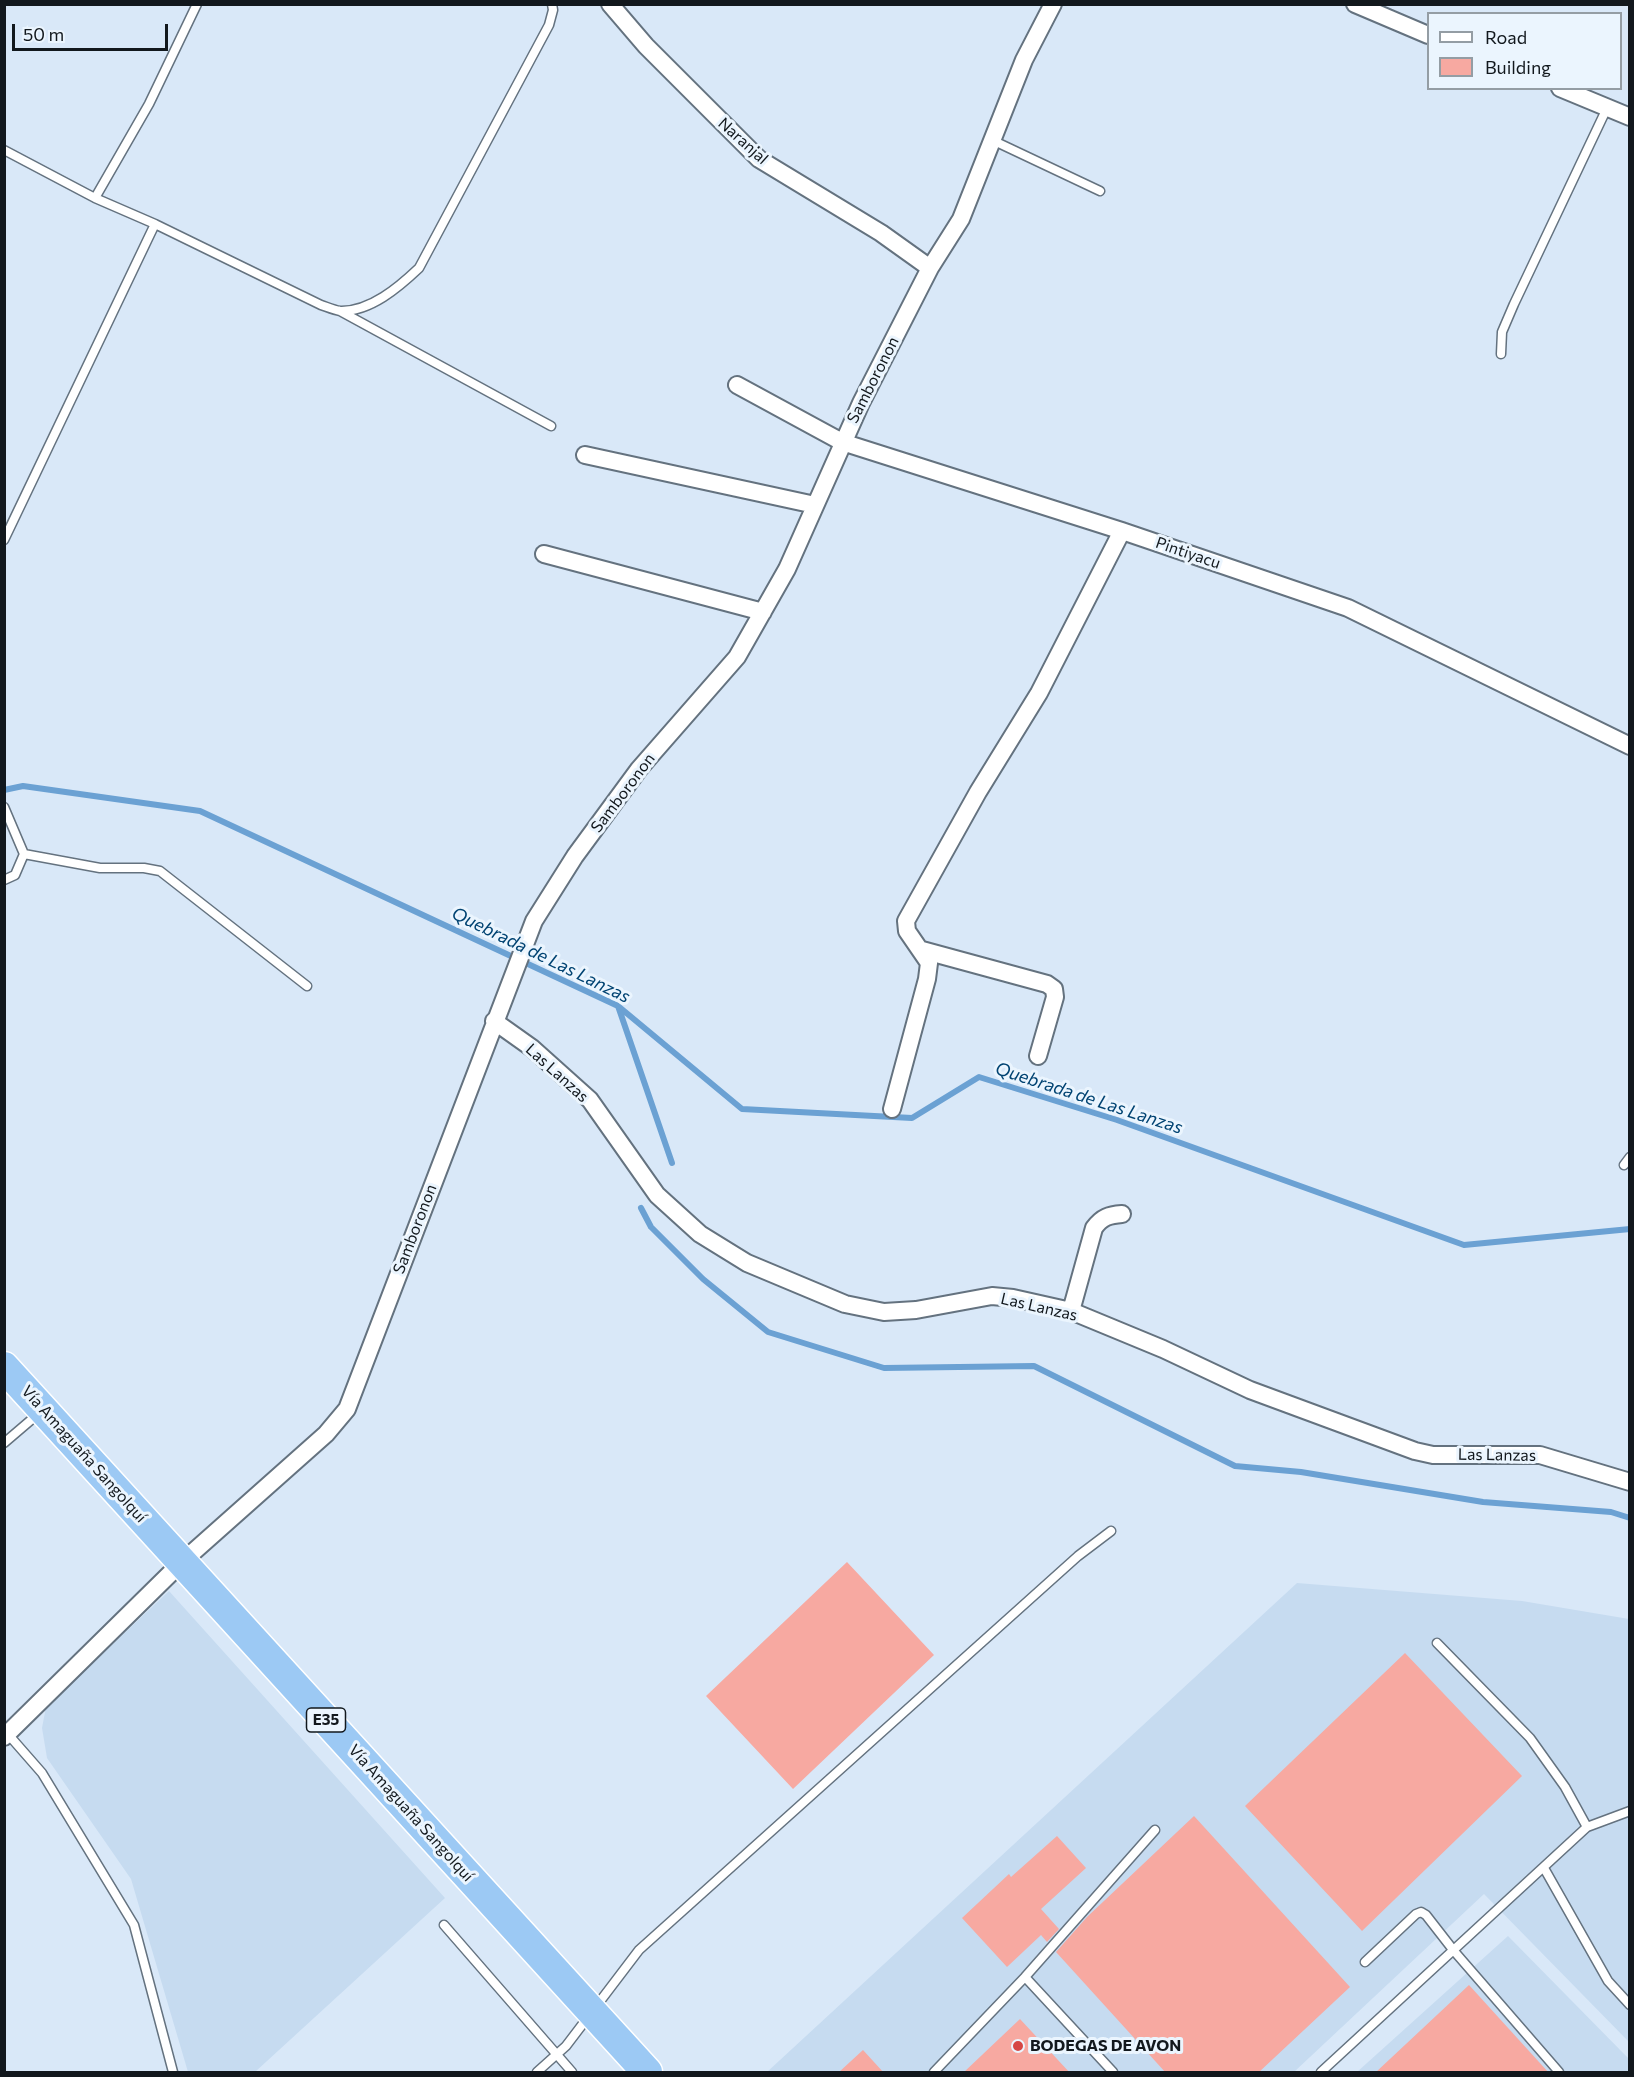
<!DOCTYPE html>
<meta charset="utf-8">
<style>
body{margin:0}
#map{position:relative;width:1634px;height:2077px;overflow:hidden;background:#d9e8f8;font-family:Commissioner,sans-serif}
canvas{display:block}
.frame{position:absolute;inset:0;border:6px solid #12181d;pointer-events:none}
.legend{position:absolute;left:1427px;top:12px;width:195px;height:78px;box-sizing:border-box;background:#ebf5fe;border:2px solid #949da4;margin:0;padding:8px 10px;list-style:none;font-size:18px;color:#12181d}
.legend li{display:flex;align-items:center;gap:12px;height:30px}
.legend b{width:30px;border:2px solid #949da4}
.scale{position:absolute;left:12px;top:24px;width:156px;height:27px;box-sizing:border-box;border:3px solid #12181d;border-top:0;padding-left:8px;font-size:18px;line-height:21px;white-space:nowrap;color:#12181d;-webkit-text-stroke:4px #ebf5fe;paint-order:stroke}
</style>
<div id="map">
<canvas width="1634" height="2077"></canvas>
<div class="frame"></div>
<ul class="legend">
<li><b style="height:8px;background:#fff"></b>Road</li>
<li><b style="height:16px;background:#f7a9a1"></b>Building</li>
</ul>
<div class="scale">50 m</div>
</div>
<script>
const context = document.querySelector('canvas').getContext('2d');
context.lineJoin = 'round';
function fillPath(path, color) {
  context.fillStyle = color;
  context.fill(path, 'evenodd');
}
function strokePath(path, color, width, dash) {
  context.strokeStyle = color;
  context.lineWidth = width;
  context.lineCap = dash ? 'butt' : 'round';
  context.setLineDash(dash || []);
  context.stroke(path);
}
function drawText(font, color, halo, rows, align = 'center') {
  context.font = font + ' Commissioner,sans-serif';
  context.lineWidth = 6;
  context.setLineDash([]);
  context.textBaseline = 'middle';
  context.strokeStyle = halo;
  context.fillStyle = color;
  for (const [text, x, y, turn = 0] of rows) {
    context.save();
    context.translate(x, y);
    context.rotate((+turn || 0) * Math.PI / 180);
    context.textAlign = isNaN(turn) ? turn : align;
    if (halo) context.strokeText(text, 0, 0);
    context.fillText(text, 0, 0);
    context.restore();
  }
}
const built = new Path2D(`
 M1297,1583L1522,1601L1629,1619V2042L1484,1894L1294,2072H767Z
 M169,1591L445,1898L255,2072H188L131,1879L47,1758L42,1728L46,1707Z
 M1508,1936L1630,2060L1629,2072H1357Z`);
const stream = new Path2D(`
 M4,790L23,786L200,811L618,1006L742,1109L912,1118L979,1077L1117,1120L1464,1245L1630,1229
 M618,1006L672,1163
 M641,1208L651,1227L703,1279L768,1332L884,1368L1034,1366L1235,1466L1301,1472L1483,1502L1611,1512L1630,1518`);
const building = new Path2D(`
 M847,1562L934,1655L793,1789L706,1696Z
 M1405,1653L1522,1776L1362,1931L1245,1806Z
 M1194,1816L1350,1987L1258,2073H1166L1056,1952L1087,1917Z
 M1057,1836L1086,1868L1041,1909L1059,1929L1047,1942L1041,1935L1007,1967L962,1918L1009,1874L1011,1877Z
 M1469,1985L1549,2073H1375Z
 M1020,2019L1070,2073H963Z
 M863,2050L884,2073H838Z`);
const lane = new Path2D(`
 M992,140L1100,191
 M4,150L95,198L155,224
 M95,198L149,104L197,4
 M340,311L551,426
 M1501,354L1502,332L1514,304L1607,108
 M4,540L155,224L321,305C327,307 334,310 340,311C370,312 399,287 419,268L549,25L553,10L552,4
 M4,807L24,854L15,875L4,880
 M24,854L100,868H144L160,871L307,986
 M1624,1165L1630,1157
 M4,1443L38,1414
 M1437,1643L1530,1738L1565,1787L1587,1827
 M7,1733L42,1773L134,1925L173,2072
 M1544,1868L1608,1981L1630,2005
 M444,1925L572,2072
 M1365,1962L1416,1914L1421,1912L1426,1915L1454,1951L1559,2072
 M1025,1977L1113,2072
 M537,2072L566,2046L639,1950L1078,1556L1111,1531
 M934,2072L1025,1977L1155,1830
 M1321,2072L1587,1827L1630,1811`);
const street = new Path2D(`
 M610,4L646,46L759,159L881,233L930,268
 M1355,4L1428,35
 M1560,88L1630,117
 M737,385L842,442L1122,531L1348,608L1630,746
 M585,455L815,505
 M544,554L763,612
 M922,950L1047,984L1054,989L1055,997L1038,1056
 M494,1021L532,1048L590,1100L657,1195L700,1234L747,1263L845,1304L884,1312L916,1310L992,1296L1013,1298L1071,1311L1163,1349L1250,1390L1415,1451L1433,1455H1540L1630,1482
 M892,1109L927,979L929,963L907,931L906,921L978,792L1039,693L1122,531
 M1071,1311L1094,1228C1102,1217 1109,1215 1122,1214
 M4,1737L182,1562L326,1434L347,1409L534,921L575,856L639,769L737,657L787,569L861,403L930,268L961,219L1024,60L1053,4`);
const highway = new Path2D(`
 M4,1367L647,2072`);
const markers = [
 [1018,2046,6,"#d64744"]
];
const shields = [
 [326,1720,39]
];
const shieldNames = [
 ["E35",326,1720]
];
const streetNames = [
 ["Naranjal",743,141,42],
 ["Samboronon",873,380,-63],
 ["Pintiyacu",1188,553,19],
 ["Samboronon",623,793,-53],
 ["Las Lanzas",557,1073,42],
 ["Samboronon",415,1229,-69],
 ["Las Lanzas",1039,1307,13],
 ["Vía Amaguaña Sangolquí",84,1454,48],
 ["Las Lanzas",1497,1455,1],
 ["Vía Amaguaña Sangolquí",411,1813,48]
];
const poiNames = [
 ["BODEGAS DE AVON",1030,2046]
];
const waterNames = [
 ["Quebrada de Las Lanzas",541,955,26],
 ["Quebrada de Las Lanzas",1089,1098,18]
];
fillPath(built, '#c6dbf0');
strokePath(stream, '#6ba1d3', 6);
fillPath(building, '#f7a9a1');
strokePath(lane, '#64727f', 11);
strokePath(street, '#64727f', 20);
strokePath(highway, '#fff', 33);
strokePath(lane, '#fff', 8);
strokePath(street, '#fff', 16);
strokePath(highway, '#9cc9f4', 30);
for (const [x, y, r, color] of markers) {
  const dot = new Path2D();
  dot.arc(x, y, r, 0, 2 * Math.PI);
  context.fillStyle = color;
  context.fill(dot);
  strokePath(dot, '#ebf5fe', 2);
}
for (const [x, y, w] of shields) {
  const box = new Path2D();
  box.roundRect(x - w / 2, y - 12, w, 24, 4.5);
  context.fillStyle = '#ebf5fe';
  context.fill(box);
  strokePath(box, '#12181d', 1.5);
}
drawText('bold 15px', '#12181d', null, shieldNames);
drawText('16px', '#12181d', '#ebf5fe', streetNames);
drawText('bold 16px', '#12181d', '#ebf5fe', poiNames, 'left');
drawText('italic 18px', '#014372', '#ebf5fe', waterNames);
</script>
